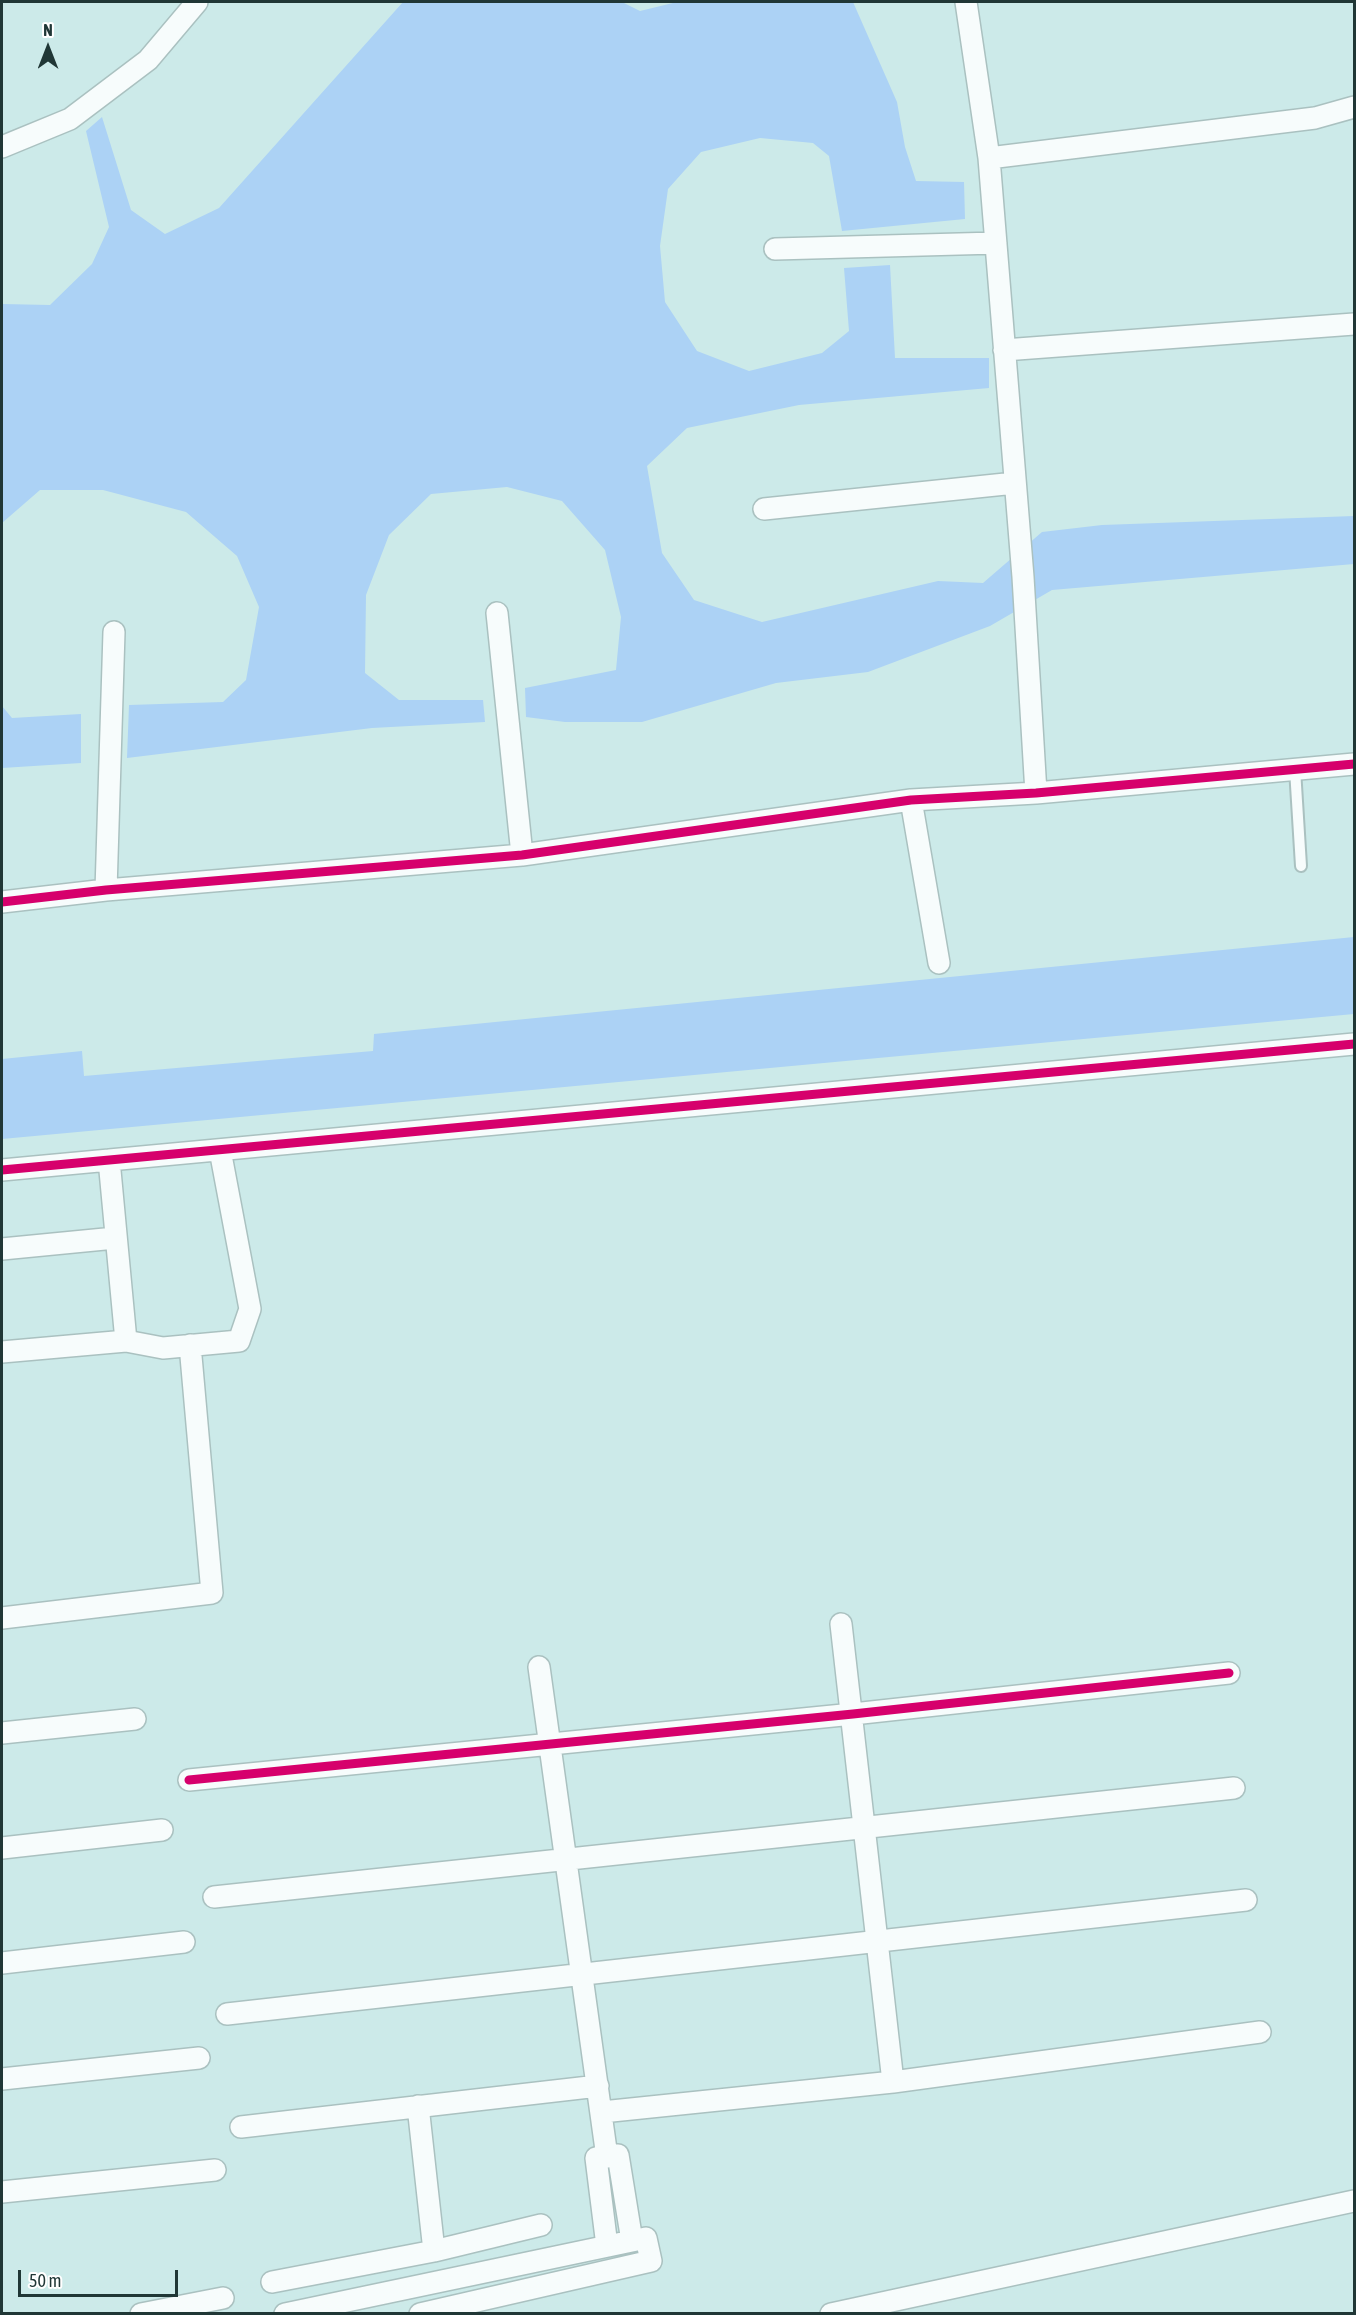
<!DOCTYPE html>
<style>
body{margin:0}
#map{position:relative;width:1356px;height:2315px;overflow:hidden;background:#cceae9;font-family:"Asap Condensed",sans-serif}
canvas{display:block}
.frame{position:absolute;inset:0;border:3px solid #203736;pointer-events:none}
.north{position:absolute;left:18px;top:18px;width:60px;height:60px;-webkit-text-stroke:4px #fff;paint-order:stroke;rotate:0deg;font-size:16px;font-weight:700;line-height:24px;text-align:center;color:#203736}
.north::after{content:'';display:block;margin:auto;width:21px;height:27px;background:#203736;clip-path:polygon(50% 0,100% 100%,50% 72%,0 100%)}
.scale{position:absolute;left:18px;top:2270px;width:160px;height:27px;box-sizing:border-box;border:3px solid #203736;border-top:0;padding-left:8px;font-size:18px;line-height:21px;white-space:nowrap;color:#203736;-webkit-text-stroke:4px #fff;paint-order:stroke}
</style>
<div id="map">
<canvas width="1356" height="2315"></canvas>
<div class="frame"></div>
<div class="north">N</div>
<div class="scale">50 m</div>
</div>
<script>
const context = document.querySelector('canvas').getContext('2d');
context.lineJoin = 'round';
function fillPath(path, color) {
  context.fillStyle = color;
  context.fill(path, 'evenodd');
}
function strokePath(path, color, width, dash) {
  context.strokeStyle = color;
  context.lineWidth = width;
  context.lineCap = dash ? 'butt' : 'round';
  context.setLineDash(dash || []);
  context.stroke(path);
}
const water = new Path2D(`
 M403,2H622L640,11L677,2H853L897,102L905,147L916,181L964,182L965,219L842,231L829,156L813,143L760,138L701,152L668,189L660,246L665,302L697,351L749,371L822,353L849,331L844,268L890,265L895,358H989V388L799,405L687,428L647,466L662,553L694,600L762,622L938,581L983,583L1042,532L1102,525L1354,516V564L1052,590L990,626L868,672L776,683L642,722H565L526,717L525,688L616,670L621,617L605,550L562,501L507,487L431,494L389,535L366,595L365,673L399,700H483L485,722L372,728L127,758L129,705L223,702L246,680L259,607L237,556L186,512L103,490H40L2,523V304L50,305L92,264L109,227L86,131L102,117L131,210L165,234L219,208Z
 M2,706L12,718L81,714V763L2,768Z
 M1354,937V1014L2,1139V1059L82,1051L84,1076L373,1051L374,1034Z`);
const lane = new Path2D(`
 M1295,769L1301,866`);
const street = new Path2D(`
 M966,2L989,158L1023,577L1036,793
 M2,147L70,119L148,60L197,2
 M989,158L1315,118L1354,107
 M775,249L996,243
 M1004,350L1354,324
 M764,509L1015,483
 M497,613L522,855
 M911,800L939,963
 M106,890L114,632
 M2,902L106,890L522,855L911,800L1036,793L1354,764
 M109,1160L126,1341L163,1348L239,1341L250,1309L220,1150
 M2,1170L1354,1044
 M2,1249L115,1238
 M2,1352L126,1341
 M2,1618L212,1593L190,1345
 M539,1667L607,2157
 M2,1733L135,1719
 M189,1780L853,1714L1229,1673
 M2,1848L162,1830
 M214,1897L1234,1788
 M2,1963L184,1942
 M227,2014L1246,1900
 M2,2079L199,2058
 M893,2082L1260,2032
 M418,2106L434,2251
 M602,2112L893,2082L841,1624
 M241,2127L598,2086
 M2,2192L215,2170
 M607,2246L596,2158L618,2155L632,2241
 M272,2282L434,2251L541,2225
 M141,2314L223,2298
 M285,2314L646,2238L651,2261L420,2314
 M831,2314L1354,2201`);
const cycleway = new Path2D(`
 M2,902L106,890L522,855L911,800L1036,793L1354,764
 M2,1170L1354,1044
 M189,1780L853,1714L1229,1673`);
fillPath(water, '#acd2f5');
strokePath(lane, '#aac1c0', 14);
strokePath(street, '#aac1c0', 24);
strokePath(lane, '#f7fcfc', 10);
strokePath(street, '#f7fcfc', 21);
strokePath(cycleway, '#d6006c', 9);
</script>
